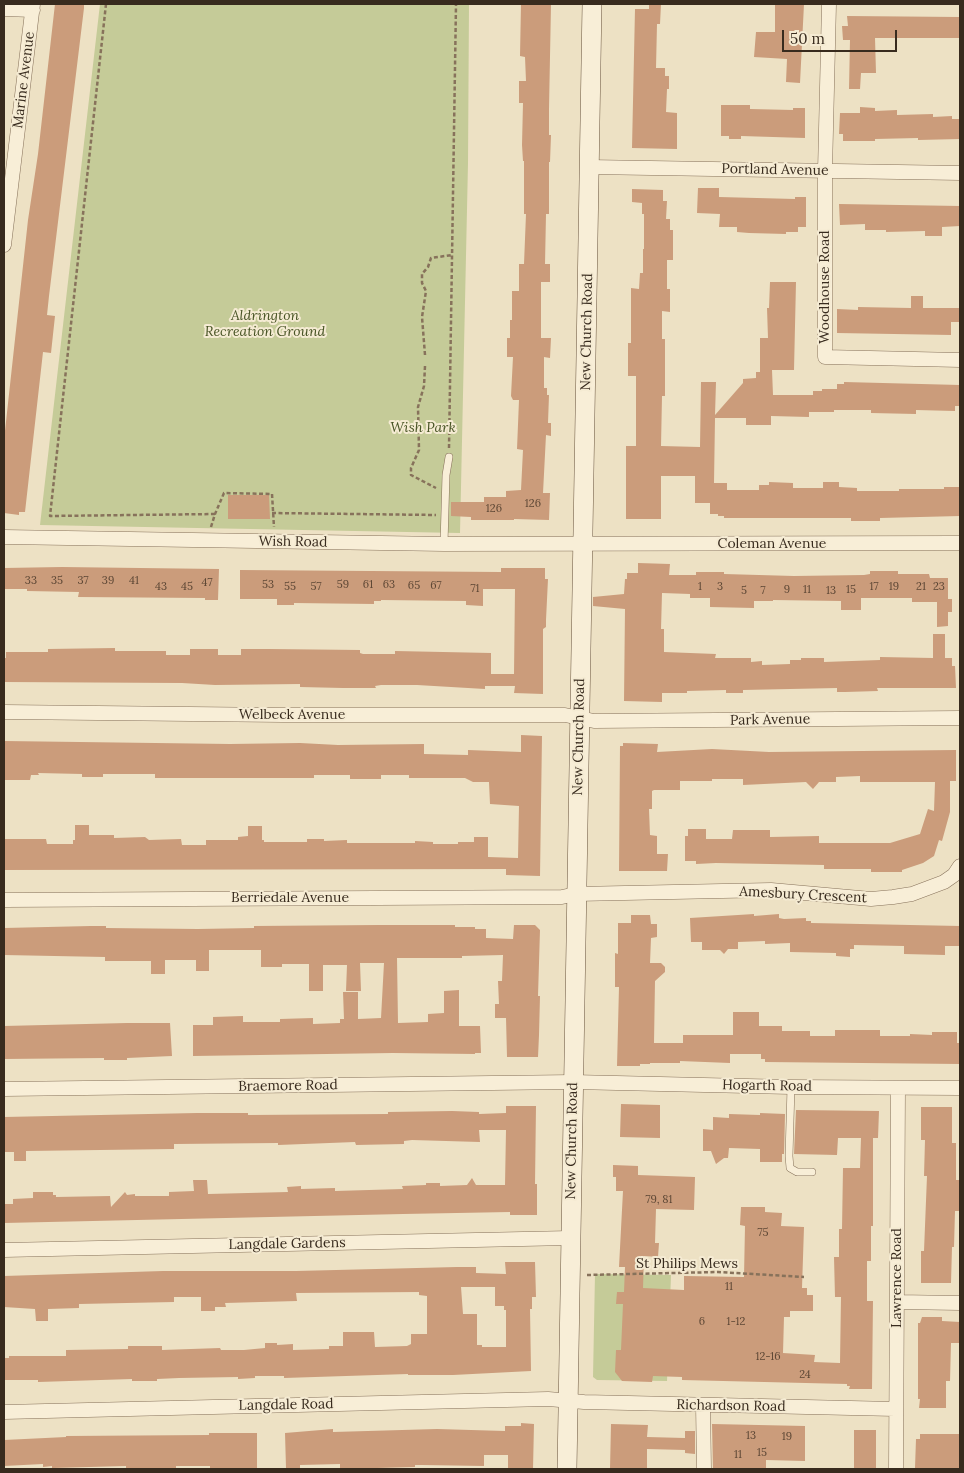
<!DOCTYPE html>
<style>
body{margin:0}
#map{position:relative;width:964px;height:1473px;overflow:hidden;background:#ede1c4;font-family:Lora,serif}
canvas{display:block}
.frame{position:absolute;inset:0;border:5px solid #382b1e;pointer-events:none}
.scale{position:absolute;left:782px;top:30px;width:115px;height:22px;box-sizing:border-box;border:2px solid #382b1e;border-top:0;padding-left:6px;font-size:15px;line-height:18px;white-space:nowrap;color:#382b1e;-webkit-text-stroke:4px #f5ebd3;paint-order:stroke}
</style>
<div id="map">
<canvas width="964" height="1473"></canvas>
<div class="frame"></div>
<div class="scale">50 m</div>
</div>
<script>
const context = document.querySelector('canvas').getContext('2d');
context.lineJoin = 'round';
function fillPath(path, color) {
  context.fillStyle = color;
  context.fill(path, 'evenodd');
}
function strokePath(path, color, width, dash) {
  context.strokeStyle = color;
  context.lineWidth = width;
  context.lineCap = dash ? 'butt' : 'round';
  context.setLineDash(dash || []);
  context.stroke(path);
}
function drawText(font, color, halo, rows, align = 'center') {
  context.font = font + ' Lora,serif';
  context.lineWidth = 4;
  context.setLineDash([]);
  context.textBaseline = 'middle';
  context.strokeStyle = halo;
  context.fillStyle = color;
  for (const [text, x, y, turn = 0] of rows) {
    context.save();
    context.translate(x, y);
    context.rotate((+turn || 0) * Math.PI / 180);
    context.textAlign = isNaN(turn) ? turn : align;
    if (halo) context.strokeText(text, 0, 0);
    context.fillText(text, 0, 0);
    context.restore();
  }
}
const green = new Path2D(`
 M100,4H469L468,163L460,533L40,525Z
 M595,1274L671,1275L667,1381L597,1380L593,1377Z`);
const building = new Path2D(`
 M55,4H84V8L49,296L47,315L55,316L51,353L43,352L25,512H19V515L4,513V440L28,220L38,154Z
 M521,4H551L549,109V135H551L550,162H549V214H546L545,264H550V282H541V338H551L550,358L544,357V388H547V395H549L548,423H551V436L546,435L543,493H550L549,520L514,519V520H471V517L451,516V502H484V497H506V491L521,490L523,450L517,449L519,400H513L511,396L513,357H507V338H510V320H512V291H519V264H524L526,214H524V161H523L522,145L523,103H519V81H526L525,57L520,56Z
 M649,4H661L660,24H657L656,68H665V76H669V89H667L666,112L677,113V149L632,148L635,9H649Z
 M775,4H804L800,83L786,82L787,59L754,57L756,32H775Z
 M847,16L959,17V38H875L876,73H861L860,89H849L850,40H843L842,26H848Z
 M721,105H750V109L793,110V108H805V138L741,136V139H729V136H721Z
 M860,107L875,108V111L897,110V115L933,114V117L952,116V119H960V139L918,140V138L875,139V141H843V134H839L840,113H860Z
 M698,188H719V197L795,199V197H806V227H798V232H786V234L749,233L737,232V227H719L720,214L697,213Z
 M632,189L663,190V201H667L666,219H670V230H673V260H667V289H670V312L662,311V339H665V396H662L661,446L700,447L701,382H716L715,415L743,383V379L756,378V372H760V338H768L767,308H769L770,282H796L794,370H772L773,395H813V391H822V389H837V384H844V382L960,385V406H955V411L916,410V414L871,413V410H834V412H809V417L771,416V425H746V418H715L714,483H727V490H759V485H769V482L793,483V488H823V482H839V487L857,488V491H899V489H944V487H960V516L880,518V521H851V518H724V516H718V514H710V503H695V476H661V519H626V446H636V376H628V343H631V288L639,289L640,273H643V249H644V214H642V203L632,202Z
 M839,204L960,206V226L942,227V236H925V231L886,232V230H865V224L840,225Z
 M911,296H923V308H960V322H951V335L837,333V309L858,310V307L911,308Z
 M228,495H269L270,519H228Z
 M638,563L670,564L669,575H696V572H724V574L794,576L864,575L870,574V571H898V574H929L930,578H948V599H952V612H948V626L937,627V602H912V598H861V610H841V601L773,600V601H754V608L710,607V598H690V594L662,593L661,629H664V652L716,654L715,658H751V662L762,661V665L790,664V660H801V658H824V662L880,660V657L933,658V634H945V658H952V666H955L956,688H877L878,691L845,692H837V688L743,690V693H726V690L687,691V693H662V702L624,701L625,609L593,606V597L624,594L625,579H627V573H638Z
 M62,567L219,569L218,600H205V598L78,597L79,592L27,591V589H4V568Z
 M501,568H545V579H548L546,620V627L543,629V694L514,693L515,686H485V689L417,685H381L375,686L376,688H343L300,687V684L215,685L182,683L4,682V658H6V652H48V649L115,648V651H166V655H190V649H218V655H241V649H269L360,650V653L363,654H395V651L491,653V674H514L515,589H483V606L466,605V601L381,600V601H374V604L294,603V605H277V599H240V570L501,572Z
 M521,735L542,736L540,876L506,875V869L4,870V839H46L47,844H73V840H75V825H89V835H114V838L145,837L149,840L181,839L182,845H206V840H238V837L248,836V826H262V840H264V842H307V839H324V841L347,840V843H415V841L433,842V844H458V842H474V837H488V857L518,858L519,806L490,804L489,782H473L465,778H409V775H381V779H350V775H314V778H155V774H103V777H82V774L38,773L39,775H31L30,780H4V741L230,744L300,743L338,745L424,744V754L468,755V750L521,752Z
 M623,743L658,744L657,752L712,749L769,752L956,750V781H950V812L942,841L939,840L934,856L923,863L902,870V872H871V869H824V865L716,863L696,864V861H685V836H688V829H706V839H732L733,830H770V837L819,836V843H890L920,834L928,809L934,811L935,782H860V776L836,777V782H819L813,789L806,782L743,785V779H712V781H680V790H654L652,791V809H649L650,835L657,836V854H668L667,871H619L620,746H623Z
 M754,914V916L779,914V918L784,919L806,918V921H811V923L960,926V946H945V955L904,954V946L854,945V949H850V957L836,956V953L790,952V943L765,944V941L738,942V949H728L724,954L720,950H702V942H691L690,918Z
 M631,915H650L651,924H657V937L651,938L650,963H661L665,967V972L655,981L654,1043H683V1035H733V1012H759V1026H782V1031H810V1036H835V1030H880V1036H910V1034L932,1035V1032H957V1043H960V1064L765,1062V1059H761V1054H730V1063L680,1061V1063H650V1064H640V1066H617L619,987H615V953L618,954V923H631Z
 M378,925H455V927H475V929H486V938L513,939L514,925H535L540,930L538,996H540L539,1035L538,1057H507L506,1018H495V1004H499L498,981H502L503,955L462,956V958H397L398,1023L428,1022V1014L444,1013V991L459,990V1026H480L481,1053H475V1054L393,1053L193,1056V1025H213V1017L243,1016V1022H280V1019L313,1018V1024L340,1023V1019H344L343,992H358V1019L381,1018L384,963H360L361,991H346L347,965H323V991H309V964H282V967H261V950H209V971H196V960H165V974H151V961H105V957L4,955V928L91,926H106V928L198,929L254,928V926Z
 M127,1023H170L172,1056L127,1058V1060H104V1058L4,1059V1026Z
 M621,1104L660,1105V1138L620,1137Z
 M506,1106H536L535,1184H537V1215H510V1212L403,1214L4,1223V1204H13V1199L33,1198V1192H53V1195H56V1197L110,1196L111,1207L125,1192L127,1195L135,1194V1196H169V1192L194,1191L193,1180H207L208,1194L288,1192L287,1187L301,1186V1189L335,1188V1191L403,1189L402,1186L426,1185V1183H440V1186L467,1185L472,1178L476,1185H505L506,1130H479L480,1142L412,1140L404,1141V1144L356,1145L355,1142L278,1145V1143L174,1144V1149L26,1151V1161H14V1152H4V1117L197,1113H248V1115L388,1114V1112L452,1111L479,1112V1114L506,1113Z
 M921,1107H952V1143H956V1180H960V1211H955L954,1247H952L951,1283H921V1251H924L927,1176H924L925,1140H921Z
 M796,1110L879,1111L878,1138H873V1226H871V1261H867V1301H873L872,1389H849L850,1386H847V1384L682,1380V1377L653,1376L652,1382L622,1381L615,1372L616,1350H621L623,1304H616L617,1292H624L625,1267H619L623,1191H616V1177H613V1165L638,1166V1175L695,1177L694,1210L656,1209L655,1243H659L658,1257L644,1256L643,1288L684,1290V1276L744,1277L745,1226L740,1225L741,1207H765V1212L782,1213L781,1226L804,1227L802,1288H807V1295H813V1311H790V1317H784L783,1353L815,1355L814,1362L840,1363L841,1297H835L834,1257H839V1229H842L843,1168H860L861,1138H838L837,1155L794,1154Z
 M760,1113L785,1114L784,1154H782V1162H760V1149L729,1148L728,1158H724L716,1164L711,1151H703V1129L713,1130V1117L729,1118V1114L760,1115Z
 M505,1262H535L536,1297H532V1309H530L531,1371L453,1375H408V1374L284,1378V1376H255V1378L238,1379V1377L179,1378L157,1379V1381H132V1379L38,1382V1380H4V1358H9V1356H66V1350L128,1349V1346H162V1350L220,1348L221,1350H244L265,1348V1343H277V1345L293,1344V1350L329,1349V1346H343V1332H374L375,1347L407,1346L411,1344V1334H427V1296L419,1295V1292L296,1293L297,1301L225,1303L226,1307H215V1311H201V1297H174V1302L79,1304V1308L48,1309V1321H36L35,1309L4,1307V1276L163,1271H296L457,1267H476V1273L506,1274ZM461,1287H495V1306H504V1310H506V1347H482V1345H477V1314H463Z
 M922,1317H942V1321L960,1322V1343H951L950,1381H946V1408H919L920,1399H918V1323H920Z
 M521,1423L534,1424L533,1469H508V1455H484V1466L422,1465H415V1467L340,1469V1464L300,1465V1468H286L285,1433L333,1429V1432L437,1429L505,1431V1426H521Z
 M611,1424L648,1425L647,1437L685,1438V1431H695V1454L685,1453V1450L647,1449V1469H610Z
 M712,1424L805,1426V1461L766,1460V1469H713Z
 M854,1430H876V1469H854Z
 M209,1433H257V1469H210V1466H176V1469H126V1466L52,1468V1466L43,1467V1464L4,1466V1440L66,1437V1436L209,1435Z
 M920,1434H960V1469L915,1468L916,1439H920Z`);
const path = new Path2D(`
 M106,4L50,516L215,514
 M425,355L422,317L426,291L422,283V274L428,267L431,258L452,255
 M425,366L424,386L418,407L419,450L411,468V475L436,488
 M449,448L456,4
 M272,513L436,515
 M211,527L215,514L224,493L272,494L274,527
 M587,1275L718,1272L804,1277`);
const lane = new Path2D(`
 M444,544L446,475L449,457
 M791,1087L789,1156L790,1168L797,1172H812`);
const street = new Path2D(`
 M829,4L825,171V357L960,360
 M4,9L33,10
 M589,167L960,173
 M4,245L33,4
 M4,537L444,544L960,543
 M4,712L283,715H565L594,721L960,718
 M4,900L562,897L576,894L771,890L871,899L893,897L912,894L944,882L954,875L960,866
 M4,1089L573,1082L791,1087L960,1088
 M4,1250L570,1238
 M897,1302L960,1303
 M703,1405L704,1469
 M4,1412L548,1399L584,1402L895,1409
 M896,1469L898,1088`);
const secondary = new Path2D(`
 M567,1469L592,4`);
const numberNames = [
 ["126",533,504],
 ["126",494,509],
 ["33",31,581],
 ["35",57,581],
 ["37",83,581],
 ["39",108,581],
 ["41",134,581],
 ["47",207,583],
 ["53",268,585],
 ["59",343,585],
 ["61",368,585],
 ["63",389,585],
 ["65",414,586],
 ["67",436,586],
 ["43",161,587],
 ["45",187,587],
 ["55",290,587],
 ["57",316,587],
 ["1",700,587],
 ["3",720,587],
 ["17",874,587],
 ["19",894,587],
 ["21",921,587],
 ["23",939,587],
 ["71",475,589],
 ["9",787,590],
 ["11",807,590],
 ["15",851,590],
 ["5",744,591],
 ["7",763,591],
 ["13",831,591],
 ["79, 81",659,1200],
 ["75",763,1233],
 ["11",729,1287],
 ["6",702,1322],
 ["1-12",736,1322],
 ["12-16",768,1357],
 ["24",805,1375],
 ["13",751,1436],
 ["19",787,1437],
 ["15",762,1453],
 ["11",738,1455]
];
const streetNames = [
 ["Marine Avenue",24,80,-83],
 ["Portland Avenue",775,170,1],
 ["Woodhouse Road",825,287,-90],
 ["New Church Road",587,332,-89],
 ["Wish Road",293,542,1],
 ["Coleman Avenue",772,544],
 ["Welbeck Avenue",292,715],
 ["Park Avenue",770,720,-1],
 ["New Church Road",579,737,-89],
 ["Amesbury Crescent",803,895,3],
 ["Berriedale Avenue",290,898],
 ["Braemore Road",288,1086,-1],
 ["Hogarth Road",767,1086,1],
 ["New Church Road",572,1141,-89],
 ["Langdale Gardens",287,1244,-1],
 ["St Philips Mews",687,1264],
 ["Lawrence Road",897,1278,-90],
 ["Langdale Road",286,1405,-1],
 ["Richardson Road",731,1406,1]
];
const parkNames = [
 ["Aldrington",265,316],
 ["Recreation Ground",265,332],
 ["Wish Park",423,428]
];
fillPath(green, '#c5cb98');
fillPath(building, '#cb9c7b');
strokePath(lane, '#87725b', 8);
strokePath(street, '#87725b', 15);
strokePath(secondary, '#69543e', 20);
strokePath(path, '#87725b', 2.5, [4, 2.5]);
strokePath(lane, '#f8eed7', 7);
strokePath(street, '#f8eed7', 14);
strokePath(secondary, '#f8eed7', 19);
drawText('11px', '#5d4735', null, numberNames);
drawText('14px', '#382b1e', '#f5ebd3', streetNames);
drawText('italic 14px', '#485425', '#f5ebd3', parkNames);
</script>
